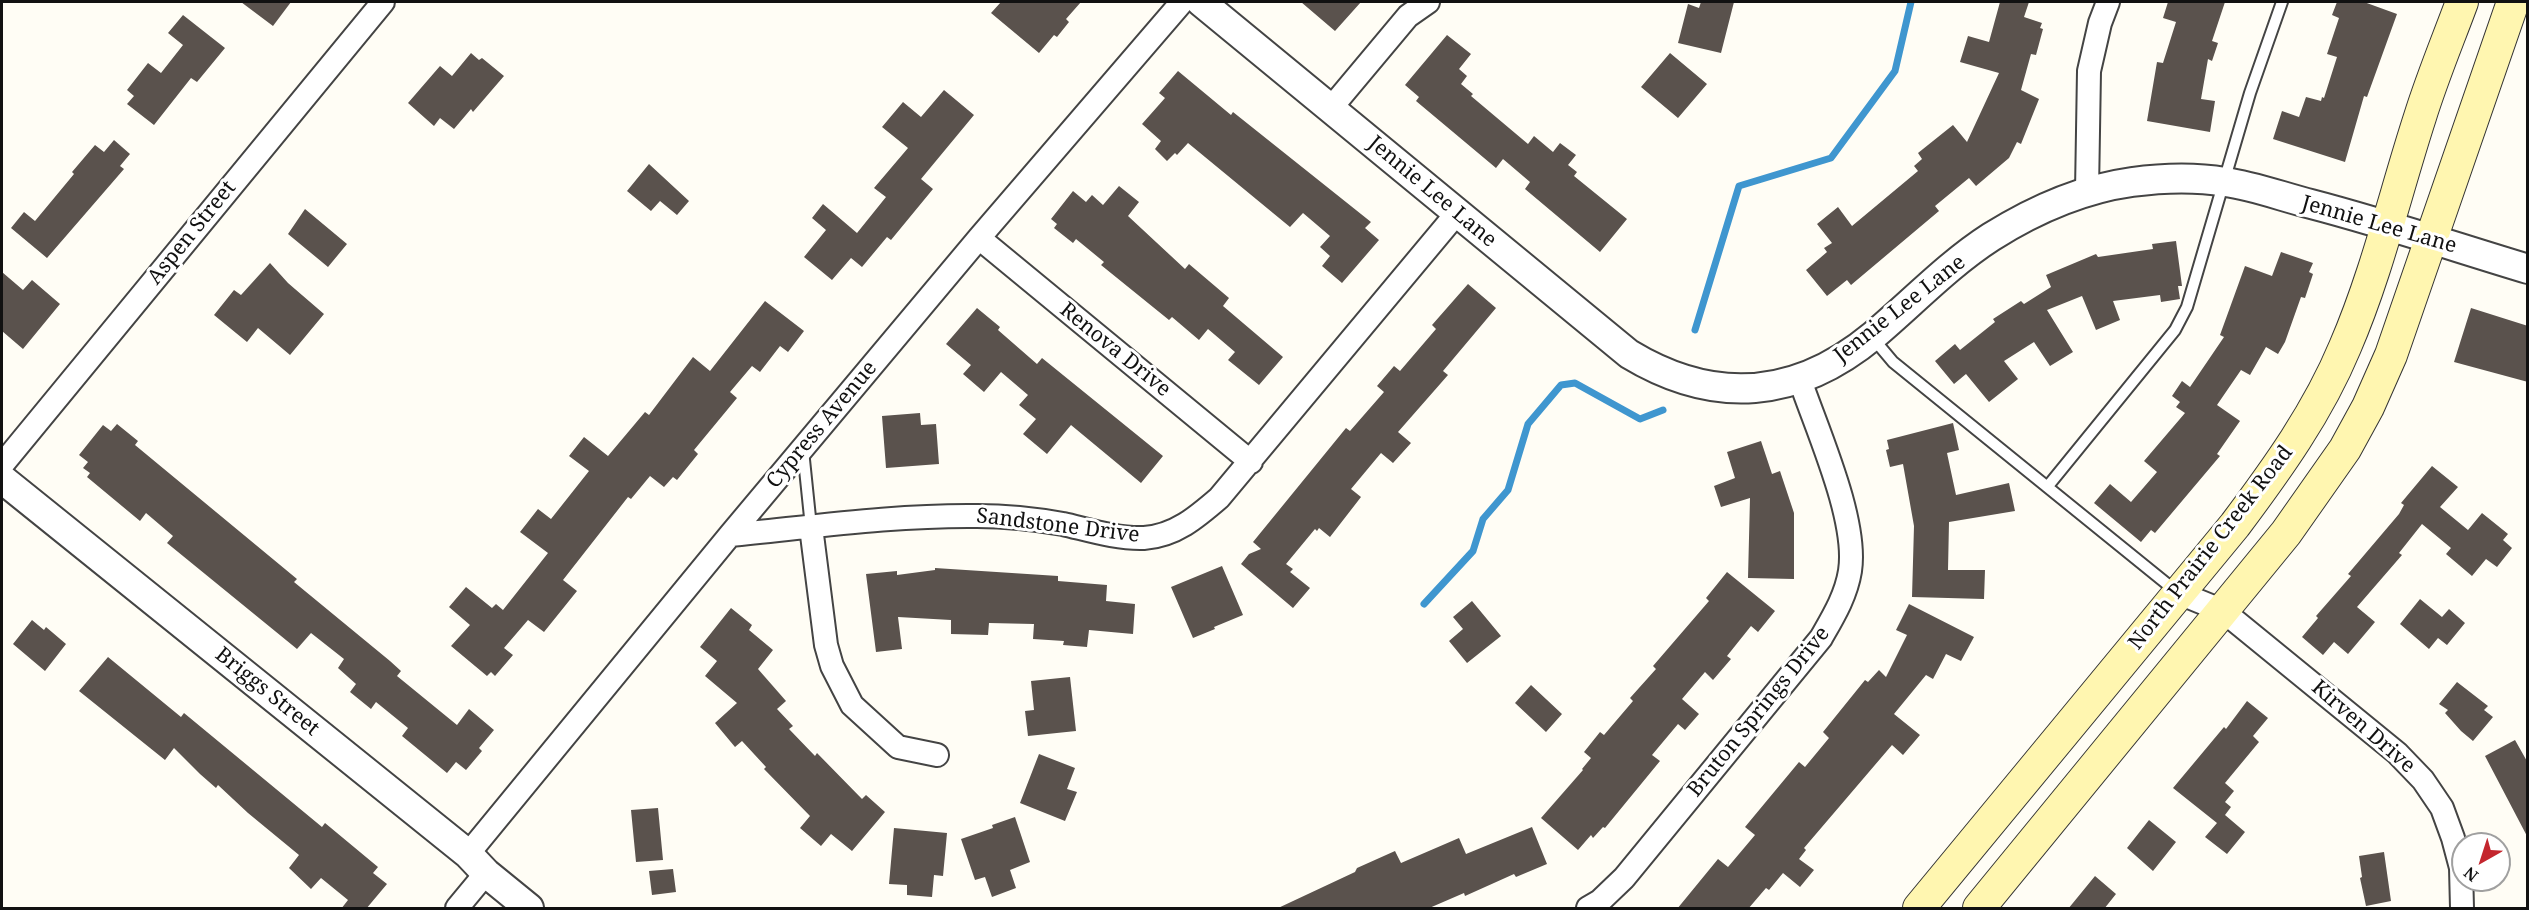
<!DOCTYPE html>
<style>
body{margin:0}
#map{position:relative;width:2529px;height:910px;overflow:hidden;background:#fffdf5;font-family:"Noto Serif",serif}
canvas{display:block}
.frame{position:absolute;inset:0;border:3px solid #111;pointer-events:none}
.north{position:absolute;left:2451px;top:832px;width:60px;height:60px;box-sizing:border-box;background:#fff;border:2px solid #a0a0a0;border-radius:50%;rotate:219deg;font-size:16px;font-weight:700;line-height:24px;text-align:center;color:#111}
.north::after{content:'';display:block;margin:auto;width:21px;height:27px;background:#c4262e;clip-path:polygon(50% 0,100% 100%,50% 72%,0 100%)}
</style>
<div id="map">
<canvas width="2529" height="910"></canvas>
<div class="frame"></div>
<div class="north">N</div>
</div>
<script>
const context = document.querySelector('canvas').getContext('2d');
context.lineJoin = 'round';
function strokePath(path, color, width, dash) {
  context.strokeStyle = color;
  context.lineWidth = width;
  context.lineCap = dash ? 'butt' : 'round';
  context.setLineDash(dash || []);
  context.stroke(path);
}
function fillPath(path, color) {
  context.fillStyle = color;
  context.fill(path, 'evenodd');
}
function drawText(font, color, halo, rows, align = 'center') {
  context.font = font + ' "Noto Serif",serif';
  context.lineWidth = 6;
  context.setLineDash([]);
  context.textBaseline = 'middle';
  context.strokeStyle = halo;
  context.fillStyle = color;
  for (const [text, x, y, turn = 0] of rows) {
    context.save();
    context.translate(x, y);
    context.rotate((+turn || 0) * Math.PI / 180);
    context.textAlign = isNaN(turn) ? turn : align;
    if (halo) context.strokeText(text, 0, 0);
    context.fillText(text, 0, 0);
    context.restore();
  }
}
const stream = new Path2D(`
 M1695,330L1739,186L1831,158L1895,71L1911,2
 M1424,604L1473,551L1483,519L1508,490L1528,424L1561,385L1575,383L1640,419L1663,410`);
const building = new Path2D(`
 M241,2H291L273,26Z
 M1001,2H1081L1066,19L1069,22L1057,37L1054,35L1039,53L991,13Z
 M1301,2H1361L1335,31Z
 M1701,2H1734L1721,53L1678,43L1688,4L1699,8Z
 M2000,2H2029L2024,17L2042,23L2040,28L2043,29L2036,55L2031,54L2021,90L2039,99L2021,144L2017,142L2009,158L1976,186L1969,178L1935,206L1939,211L1851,285L1847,280L1827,296L1806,270L1827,252L1824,248L1832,243L1817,224L1838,207L1852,226L1918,171L1914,166L1922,159L1918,153L1953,125L1967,142L1999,73L1960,62L1968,36L1989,42Z
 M2168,2H2225L2212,41L2218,43L2212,61L2208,59L2201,99L2215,101L2210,132L2147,121L2157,62L2163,63L2176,22L2163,18Z
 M2337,2H2364L2397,14L2367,97L2364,96L2345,162L2273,139L2282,111L2299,117L2306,97L2321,101L2322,97L2324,98L2337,57L2327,54L2339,18L2332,15Z
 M183,15L225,48L197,82L191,78L154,125L127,104L134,96L127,90L148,63L161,73L183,45L168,33Z
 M1447,35L1471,54L1459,69L1467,76L1461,84L1473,94L1471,96L1528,144L1534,136L1553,152L1560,143L1576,155L1568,165L1577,172L1574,176L1627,219L1600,252L1525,189L1530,182L1503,159L1496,168L1416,101L1419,97L1405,85Z
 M471,53L479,60L482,58L504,76L473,112L471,109L454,129L440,118L434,126L408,103L440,66L452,76Z
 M1670,53L1707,84L1678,118L1641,87Z
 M1178,71L1231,115L1233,112L1371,222L1365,228L1379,240L1342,283L1322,266L1330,256L1320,247L1330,236L1303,213L1290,227L1188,143L1177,155L1175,153L1167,161L1155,149L1161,141L1142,124L1165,98L1159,93Z
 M944,90L974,115L921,179L933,189L891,240L887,237L862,267L851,258L832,280L804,257L826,230L812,218L823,204L857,233L886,197L874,188L908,148L882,127L903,102L921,117Z
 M114,140L130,154L120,166L124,169L47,258L11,228L24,212L35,221L74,174L72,172L95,145L104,152Z
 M649,164L689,201L677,215L660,201L651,211L627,191Z
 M1119,186L1139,202L1128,216L1185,269L1189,264L1229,298L1223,306L1283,357L1259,385L1228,360L1235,352L1208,329L1199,340L1172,317L1169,320L1101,265L1104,262L1076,239L1073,243L1054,228L1057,224L1051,219L1073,191L1086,202L1092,195L1103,205Z
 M305,209L347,244L328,267L288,234Z
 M2176,241L2182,286H2178L2180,299L2161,302L2160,295L2113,301L2120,320L2096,330L2082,296L2047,310L2073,352L2050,366L2034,342L2004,361L2018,379L1989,402L1966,374L1954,384L1935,361L1955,344L1960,350L1995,322L1993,319L2021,301L2024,304L2051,287L2046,275L2096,254L2098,257L2153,249L2152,244Z
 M2281,252L2313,263L2309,272L2313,274L2305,298L2301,297L2285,342L2278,354L2266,347L2250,375L2241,370L2217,405L2240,421L2217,454L2220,456L2155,533L2151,530L2141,542L2094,503L2110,484L2131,502L2157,472L2144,461L2185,413L2176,407L2180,402L2172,396L2182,381L2190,387L2224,337L2220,335L2245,266L2272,276Z
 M270,263L288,283L324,314L290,355L258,328L247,342L214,315L234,290L241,295Z
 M2,272L23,290L32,280L60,304L23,349L2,331Z
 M1468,284L1496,308L1443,371L1448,375L1398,432L1411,443L1393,463L1381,453L1351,489L1361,497L1330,537L1319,528L1317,531L1315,529L1286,564L1293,569L1290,572L1310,588L1293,608L1241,564L1249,554L1261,549L1253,542L1346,428L1350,431L1384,392L1377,386L1394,366L1400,371L1436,329L1432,325Z
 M765,301L804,331L788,352L780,346L760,372L752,366L730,392L737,398L694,450L698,454L677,480L673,477L664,487L650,476L631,499L628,497L563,580L577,591L544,632L528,620L504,648L513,655L495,676L491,672L487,676L451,646L470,625L449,607L466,587L492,608L496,604L503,610L548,553L520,532L538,509L551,519L589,471L569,456L584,437L608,456L645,412L649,415L693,357L710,371Z
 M977,308L1000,327L998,330L1037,364L1042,358L1163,456L1141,483L1071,425L1047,454L1023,434L1036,419L1019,405L1028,395L1001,372L984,392L963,374L971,365L946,344Z
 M2471,308L2528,326V382L2454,362Z
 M920,413L921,425L936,424L939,464L886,468L882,416Z
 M1953,423L1959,450L1947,453L1956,495L2009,483L2015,511L1949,522L1948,570H1985L1984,599L1912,597L1914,526L1903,464L1890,467L1886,450L1889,449L1887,440Z
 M117,424L138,441L135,445L297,579L294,582L390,661L401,671L397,676L457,725L469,709L494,730L479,748L482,751L466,770L456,762L447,773L402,736L408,728L376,702L371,709L350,692L356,684L338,668L344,659L311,633L297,649L167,543L173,536L146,513L140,521L87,477L90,473L83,468L88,462L79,455L103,425L111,431Z
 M1761,441L1772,474L1780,471L1794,513V579L1748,578L1750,498L1721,507L1714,486L1735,478L1727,452Z
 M2432,466L2458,487L2440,507L2468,530L2482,513L2508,534L2503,540L2512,548L2497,567L2486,559L2472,576L2446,554L2451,548L2422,524L2399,553L2402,555L2357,607L2375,622L2348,654L2334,642L2323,655L2302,637L2318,618L2316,616L2351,576L2348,574L2399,514L2404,505L2401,503Z
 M1222,566L1243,615L1214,627L1215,629L1193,638L1171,587Z
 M935,568L1058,576V581L1107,585L1106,601L1135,604L1133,634L1089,630L1087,647L1063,645L1064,641L1033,639L1034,624L989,623L988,635L951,634V620L898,617L902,649L876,652L866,574L897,571V575L935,570Z
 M1727,572L1775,611L1758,632L1751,626L1727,656L1731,659L1713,680L1705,672L1682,699L1699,714L1685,730L1678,724L1652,755L1660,761L1605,828L1603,827L1593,838L1591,835L1578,850L1541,818L1583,770L1582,769L1591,758L1584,752L1600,732L1604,735L1633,701L1630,698L1656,669L1653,666L1709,601L1706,598Z
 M2420,599L2442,617L2449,609L2465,623L2447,645L2438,638L2429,649L2400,624Z
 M1472,601L1501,636L1467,663L1449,641L1463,629L1453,617Z
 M1909,604L1974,637L1961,661L1946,654L1933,679L1926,675L1894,714L1920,735L1903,755L1892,745L1804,848L1806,850L1799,859L1814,870L1800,887L1783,873L1769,890L1766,888L1748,909H1677L1718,859L1728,867L1755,835L1745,827L1799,762L1805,767L1829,738L1823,732L1865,680L1868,682L1879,670L1886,677L1907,635L1896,630Z
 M731,608L752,625L749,630L773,650L758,669L786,701L777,709L793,726L789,729L815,756L817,753L862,799L866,795L885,812L852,851L831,834L821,846L800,828L810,816L764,769L766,767L742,741L735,747L715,723L737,703L705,676L717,661L700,647Z
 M32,620L44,630L46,627L66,644L45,671L13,644Z
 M108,657L181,717L184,713L322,827L325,823L378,867L373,873L387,884L366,909H341L348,900L321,878L311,889L289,868L299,855L248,813L218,785L216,788L200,774L174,748L165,760L79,691Z
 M1070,677L1076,731L1028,736L1025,711L1034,710L1031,681Z
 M2457,682L2488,706L2484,710L2493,717L2473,741L2461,731L2445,713L2448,710L2439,704Z
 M1531,685L1562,714L1546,732L1515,703Z
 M2247,701L2268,718L2253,736L2259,742L2225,783L2234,791L2225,802L2231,807L2225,815L2245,832L2227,854L2205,837L2217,823L2173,788L2224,727L2226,729Z
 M2515,740L2528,763V838L2485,756Z
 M1039,754L1075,768L1067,789L1077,792L1065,821L1020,803Z
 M658,808L663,860L636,862L631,810Z
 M1015,817L1030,862L1010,870L1016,888L992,897L985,877L975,880L961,839L993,828L992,825Z
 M2149,820L2176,842L2153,871L2127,848Z
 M1532,827L1547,864L1516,877L1514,874L1465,896L1464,893L1427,909H1276L1355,872L1357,868L1395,851L1401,863L1459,838L1466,854Z
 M894,828L947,833L943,876L934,875L932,897L907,895V885L889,884Z
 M2384,852L2391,901L2366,906L2360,878L2362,877L2359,856Z
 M673,869L676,892L652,895L649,871Z
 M2095,876L2116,894L2104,909H2068Z`);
const service = new Path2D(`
 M1872,337L1893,362L2177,592
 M803,450L811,527
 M2048,486L2175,330L2187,307L2250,93L2282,2`);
const minor = new Path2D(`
 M1331,108L1408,16L1428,2
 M2087,191L2089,71L2100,23L2108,2
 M979,238L1251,462
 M2,465L383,2
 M811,527L826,645L832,666L852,705L898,747L937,755
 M730,535C812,527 895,515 977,516C1005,516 1035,519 1063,524C1089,530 1117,539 1144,538C1175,536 1197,517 1219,498L1457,213
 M2179,593L2223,611L2397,753L2423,780L2442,808L2453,838L2461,868L2462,908
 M468,854L730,535L979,238L1182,2
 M457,908L486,873
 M1588,908L1600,901L1624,878L1821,638C1833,617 1846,596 1850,571C1858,520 1817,430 1800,380`);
const tertiary = new Path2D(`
 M1201,2L1629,354C1715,406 1797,399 1874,335C1913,302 1949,264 1991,237C2034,210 2081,189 2132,182C2162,178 2196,177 2225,182C2254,186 2283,197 2311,204C2384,223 2455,247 2528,269
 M2,479L468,854L486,873L529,908`);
const secondary = new Path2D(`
 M1919,908L2235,525C2277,469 2318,412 2345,347C2377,273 2395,194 2420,117C2432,78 2448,40 2462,2
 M1979,908L2286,533L2345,449L2368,407L2391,355L2513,2`);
const streetNames = [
 ["Jennie Lee Lane",1432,192,40],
 ["Jennie Lee Lane",2379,225,16],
 ["Aspen Street",192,233,-51],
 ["Jennie Lee Lane",1900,309,-38],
 ["Renova Drive",1115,350,39],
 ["Cypress Avenue",822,425,-50],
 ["Sandstone Drive",1058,526,7],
 ["North Prairie Creek Road",2211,548,-52],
 ["Briggs Street",267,692,39],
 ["Bruton Springs Drive",1759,712,-51],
 ["Kirven Drive",2363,727,41]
];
strokePath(stream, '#3f96cf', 7);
fillPath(building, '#5a524d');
strokePath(service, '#444', 14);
strokePath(minor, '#444', 26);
strokePath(tertiary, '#444', 32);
strokePath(secondary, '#333', 34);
strokePath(service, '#fff', 10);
strokePath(minor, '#fff', 22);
strokePath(tertiary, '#fff', 28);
strokePath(secondary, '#fff6b0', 32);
drawText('21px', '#111', '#fff', streetNames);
</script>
